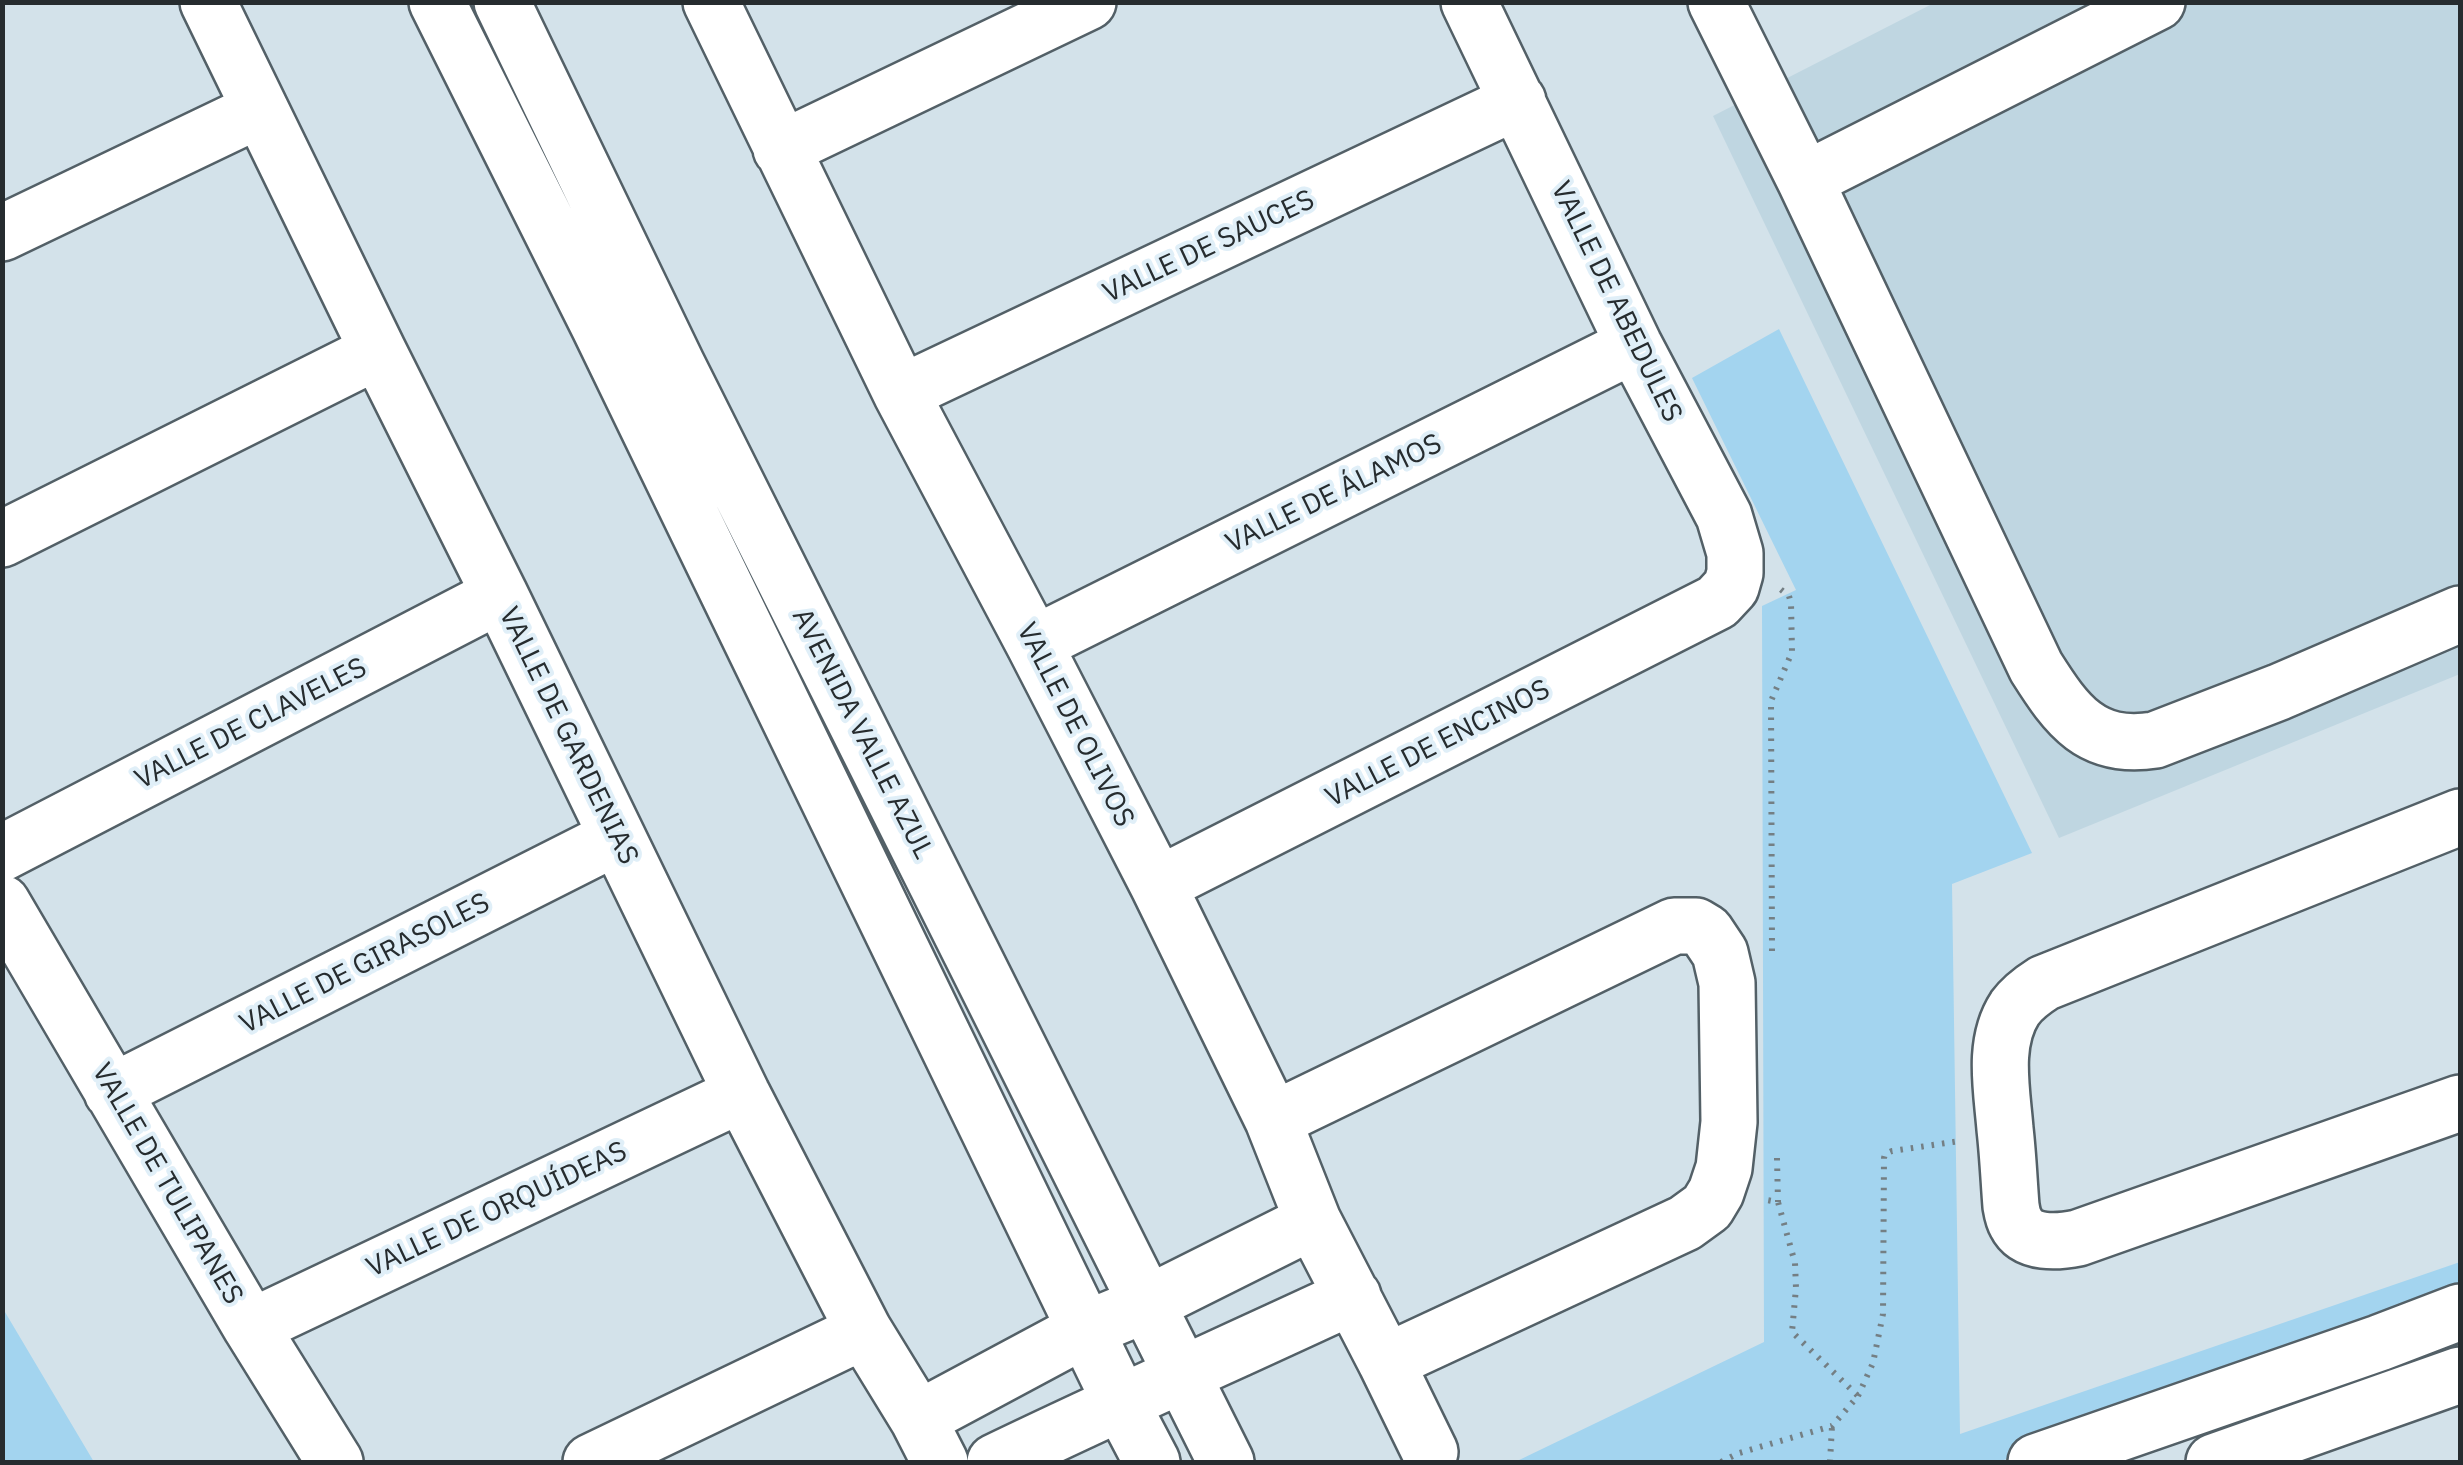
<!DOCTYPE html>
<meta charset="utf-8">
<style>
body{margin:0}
#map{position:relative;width:2463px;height:1465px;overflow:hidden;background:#d3e2ea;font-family:"IBM Plex Sans",sans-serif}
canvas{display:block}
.frame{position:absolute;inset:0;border:5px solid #262c2f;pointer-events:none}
</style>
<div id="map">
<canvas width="2463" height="1465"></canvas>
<div class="frame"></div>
</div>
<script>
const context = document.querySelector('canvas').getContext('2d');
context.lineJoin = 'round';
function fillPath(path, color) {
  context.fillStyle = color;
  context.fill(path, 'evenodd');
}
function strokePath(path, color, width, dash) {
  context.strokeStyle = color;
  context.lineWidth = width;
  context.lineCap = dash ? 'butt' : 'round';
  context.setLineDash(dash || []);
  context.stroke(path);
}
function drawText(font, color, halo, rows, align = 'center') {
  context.font = font + ' "IBM Plex Sans",sans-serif';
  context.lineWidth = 8;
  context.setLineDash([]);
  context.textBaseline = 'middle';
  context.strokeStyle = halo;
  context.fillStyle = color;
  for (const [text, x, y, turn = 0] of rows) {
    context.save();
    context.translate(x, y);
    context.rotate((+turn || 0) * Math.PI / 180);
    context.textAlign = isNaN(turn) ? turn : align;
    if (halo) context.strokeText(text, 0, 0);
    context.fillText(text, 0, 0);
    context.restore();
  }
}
const built = new Path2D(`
 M1934,3H2460V674L2059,838L1713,116Z`);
const green = new Path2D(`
 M1779,329L2032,853L1952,884L1960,1434L2460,1262V1301L1998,1462H1515L1764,1342L1762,606L1796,590L1692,378Z
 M2,1307L94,1462H3Z`);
const path = new Path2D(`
 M1772,951L1771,701L1792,652L1791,603L1789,596L1779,588
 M1777,1158L1778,1202
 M1858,1396L1873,1363L1883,1314L1884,1158L1885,1154L1892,1151L1960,1141
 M1721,1462L1739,1453L1832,1426L1858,1396L1792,1332L1796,1288L1795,1263L1778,1202L1761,1199
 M1830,1462L1832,1426`);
const minor = new Path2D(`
 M208,2L378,351L500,595L742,1094L864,1331L918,1419L940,1462
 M437,2L599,326L1120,1401L1152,1462
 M502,2L677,365L1226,1462
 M711,2L901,393L1034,644L1158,885L1273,1120L1313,1221L1386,1362L1430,1452
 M1716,2L1805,180L2036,667C2067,716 2091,750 2155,740L2279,692L2460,614
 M781,149L1088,2
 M1805,180L2157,2
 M2,233L259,110
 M901,393L1518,101
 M2,539L378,351
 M1034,644L1634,345
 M2460,817L2044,983C2033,990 2023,997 2015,1008C1992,1043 2002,1090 2005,1129C2008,1155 2009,1181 2011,1206C2012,1212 2013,1218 2016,1223C2027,1245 2058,1242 2078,1238L2460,1103
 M2,853L500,595
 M1158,885L1717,602L1731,587L1735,573V553L1724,516L1634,345L1469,2
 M2,903L251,1327L335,1462
 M112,1092L617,837
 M1273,1120L1674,926H1696L1706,932L1720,953L1727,983L1729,1122L1724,1168L1716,1192L1707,1207L1685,1223L1386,1362
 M251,1327L742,1094
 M918,1419L1086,1329L1147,1304L1313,1221
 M591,1462L864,1331
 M995,1462C1113,1405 1233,1352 1353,1296
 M2036,1462L2379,1343L2460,1312
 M2214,1462L2460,1375`);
const streetNames = [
 ["VALLE DE SAUCES",1209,247,-25],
 ["VALLE DE ABEDULES",1616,302,64],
 ["VALLE DE ÁLAMOS",1334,494,-26],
 ["VALLE DE CLAVELES",251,724,-27],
 ["VALLE DE OLIVOS",1075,725,63],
 ["AVENIDA VALLE AZUL",862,734,63],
 ["VALLE DE GARDENIAS",568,736,64],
 ["VALLE DE ENCINOS",1438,744,-27],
 ["VALLE DE GIRASOLES",365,964,-27],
 ["VALLE DE TULIPANES",167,1184,60],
 ["VALLE DE ORQUÍDEAS",497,1210,-25]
];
fillPath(built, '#bfd6e1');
fillPath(green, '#a3d4ef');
strokePath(minor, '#536067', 60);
strokePath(path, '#747f84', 6, [2.5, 8]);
strokePath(minor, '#fff', 55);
drawText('28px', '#262c2f', '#e0eff8', streetNames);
</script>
